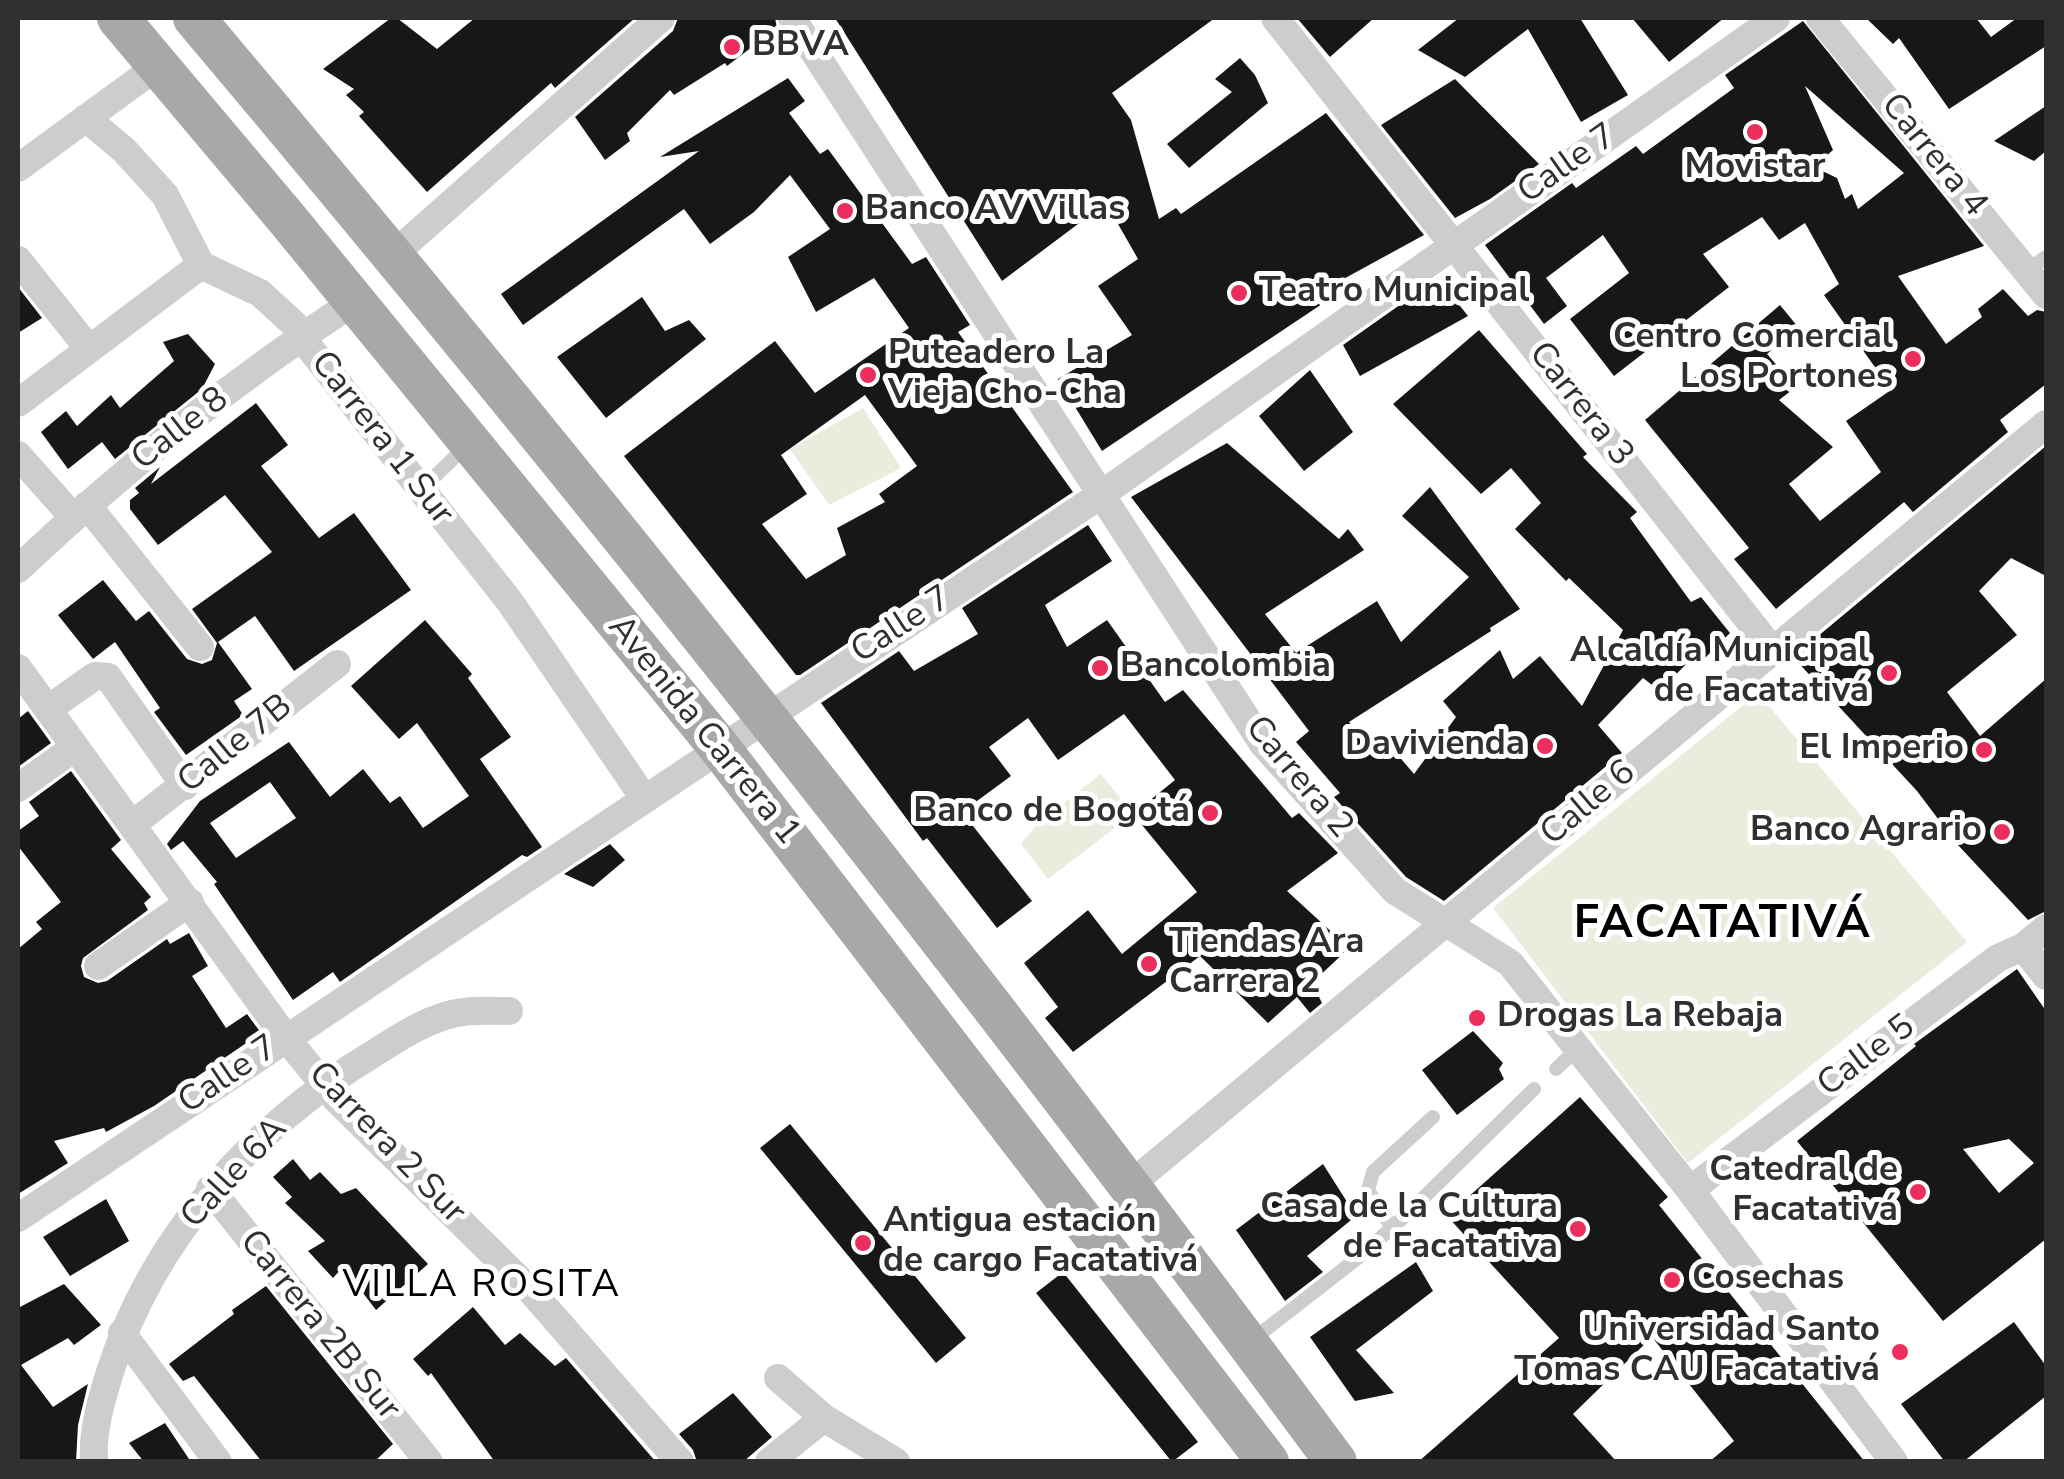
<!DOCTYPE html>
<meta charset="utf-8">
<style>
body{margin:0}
#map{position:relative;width:2064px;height:1479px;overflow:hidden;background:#fff;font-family:"Nunito Sans",sans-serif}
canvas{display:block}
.frame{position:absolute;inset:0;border:20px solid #303030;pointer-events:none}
</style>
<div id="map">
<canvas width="2064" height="1479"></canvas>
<div class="frame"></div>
</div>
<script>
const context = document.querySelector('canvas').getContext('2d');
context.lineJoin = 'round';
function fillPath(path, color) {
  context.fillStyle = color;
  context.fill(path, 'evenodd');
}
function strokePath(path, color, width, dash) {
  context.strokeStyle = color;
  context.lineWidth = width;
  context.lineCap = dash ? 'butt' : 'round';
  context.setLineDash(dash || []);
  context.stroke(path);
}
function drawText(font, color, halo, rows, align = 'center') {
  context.font = font + ' "Nunito Sans",sans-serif';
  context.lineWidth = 10;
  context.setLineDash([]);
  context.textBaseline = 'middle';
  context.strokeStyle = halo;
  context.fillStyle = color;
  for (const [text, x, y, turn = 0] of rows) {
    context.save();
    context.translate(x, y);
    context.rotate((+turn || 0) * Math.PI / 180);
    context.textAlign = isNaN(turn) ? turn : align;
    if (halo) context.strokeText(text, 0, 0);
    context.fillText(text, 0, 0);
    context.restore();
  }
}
const green = new Path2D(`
 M863,408L901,468L829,505L790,449Z
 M1758,693L1967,942L1688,1163L1493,908Z
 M1101,774L1133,814L1048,879L1021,844L1038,823Z`);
const building = new Path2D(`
 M391,18H397L437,49L475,18H635L555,88L551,83L427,192L359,116L364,112L346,95L354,89L323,69Z
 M678,18H775L777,28L727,66L725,63L674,95L670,90L627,133L630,141L605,160L575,117L673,31Z
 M835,18H1215L1112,93L1131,120L1159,219L1176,208L1181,214L1326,113L1424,235L1316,294L1322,304L1102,451L1058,379L1132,335L1098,286L1138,259L1106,203L1002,281Z
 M1297,18H1374L1330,57Z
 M1459,18H1580L1628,95L1581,122L1528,29L1465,77L1418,50Z
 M1632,18H1724L1669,62Z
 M1866,18H1976L1991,37L2017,18H2046V46L1949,109L1899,38L1893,44Z
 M1803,21L1984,246L1898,276L1946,344L1982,317L1978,309L2003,289L2028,316L2037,310L2046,312V384L2000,420L2008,432L1913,512L1904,502L1776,609L1734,559L1749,548L1645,420L1780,305L1798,327L1767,354L1796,387L1779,400L1833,447L1789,484L1820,521L1881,472L1846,421L1891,390L1824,295L1839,284L1805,223L1779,240L1762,217L1703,254L1729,287L1614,376L1570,319L1629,273L1603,235L1546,278L1567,306L1544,324L1485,245L1572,183L1576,188L1636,146L1643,154L1734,88L1725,75ZM1805,86L1904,173L1858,209L1852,194L1845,199L1837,178L1814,167L1833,150Z
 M1240,58L1255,75L1268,103L1189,168L1167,144L1232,92L1215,79Z
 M788,78L805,101L789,113L820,154L828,149L912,264L926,257L970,325L958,332L1073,492L800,675H796L624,456L775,341L815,393L909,328L874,278L816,312L788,257L830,229L790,175L754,212L710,244L684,209L523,325L501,294L699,151L660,157ZM865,395L917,466L879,494L885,502L837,528L846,555L806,579L762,524L807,494L781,455Z
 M1455,79L1539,164L1490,199L1455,218L1381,125Z
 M2046,106V151L2034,161L1994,141Z
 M1438,278L1468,316L1360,376L1343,345Z
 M18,287L42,318L18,333Z
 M642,297L665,331L689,320L706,339L606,418L557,357Z
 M1479,330L1587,454L1583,457L1637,512L1630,518L1691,602L1701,597L1730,633L1699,664L1693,657L1660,691L1643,678L1598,725L1622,753L1444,901L1406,877L1334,797L1340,793L1296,742L1309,731L1131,497L1227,443L1339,539L1348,529L1364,550L1265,614L1296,653L1377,601L1401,642L1469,577L1402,516L1430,487L1520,609L1490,628L1491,631L1349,722L1379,758L1391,747L1414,774L1456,717L1443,701L1500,650L1513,679L1540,656L1582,706L1623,630L1569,578L1566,581L1515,529L1541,503L1511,468L1481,494L1393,404Z
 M188,334L215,364L202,389L115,459L102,442L68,469L41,432L66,411L77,426L111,395L120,408L174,361L163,342Z
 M1310,370L1353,432L1304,471L1259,416Z
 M256,403L288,445L261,466L319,538L354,513L411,590L294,671L255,616L218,642L252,689L234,701L243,715L186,755L154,712L160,708L115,642L93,659L58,615L103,580L136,621L149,611L187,659L202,664L212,660L217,643L192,609L272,552L225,495L158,545L130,509V500L139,493L135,488L160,467L151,484Z
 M2046,446V576L2011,558L1979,591L2017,635L1947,692L1980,736L2046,679V911L2028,920L1957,844L1917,791L1793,657Z
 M1088,525L1112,561L1045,605L1067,647L1107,620L1165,702L1183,690L1292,818L1299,813L1338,853L1287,891L1349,948L1312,983L1322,1003L1310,1013L1297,997L1268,1023L1200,956L1073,1052L1045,1018L1058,1007L1024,963L1088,910L1122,954L1197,892L1133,814L1175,780L1124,714L1058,760L1028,718L989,747L1011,776L962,812L1032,901L997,928L927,838L923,841L821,703L899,651L914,671L978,634L962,608Z
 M425,620L472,674L468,678L511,737L480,759L542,847L527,857L522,855L340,982L333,972L293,1000L214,884L217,882L183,841L171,850L167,844L200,801L289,742L330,797L363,769L390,803L400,796L423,828L469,796L417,723L399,739L351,686ZM270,782L296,818L236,858L210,823Z
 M28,711L51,743L18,767V719Z
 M71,771L121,840L111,849L151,897L144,903L148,910L83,958L81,966L84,977L98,983L107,981L167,939L170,944L189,933L208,966L192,976L226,1028L247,1014L261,1033L154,1106L106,1132L104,1128L54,1141L68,1163L18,1194V949L42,929L36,922L61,902L18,846V831L39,816L29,802Z
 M610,844L625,860L593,887L564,874Z
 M2017,969L2046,1011V1239L1943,1321L1797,1141L1916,1046L1914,1044ZM2009,1139L2034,1163L1999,1193L1963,1149Z
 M1473,1031L1503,1063L1499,1069L1504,1079L1457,1115L1422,1070Z
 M1580,1097L1668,1197L1659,1205L1865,1462H1709L1734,1441L1652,1337L1573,1414L1617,1462H1418L1559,1338L1447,1216Z
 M790,1124L966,1338L936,1363L760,1148Z
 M293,1159L310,1180L320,1172L341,1194L356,1188L428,1264L376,1310L343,1267L333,1278L308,1251L325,1241L285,1203L292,1197L273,1177Z
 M1323,1164L1356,1216L1307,1256L1323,1272L1285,1301L1236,1230Z
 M106,1199L129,1241L70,1276L43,1237Z
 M1416,1262L1433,1291L1356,1350L1394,1393L1355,1401L1310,1337Z
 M1063,1272L1198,1442L1172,1462L1036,1293Z
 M64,1284L101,1325L74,1345L68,1338L21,1365L53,1407L88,1384L78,1425L76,1462H18V1308Z
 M266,1286L393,1444L374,1462H262L194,1376L183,1381L169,1364L234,1314L232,1310Z
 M473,1307L505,1345L520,1333L555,1366L566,1358L656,1462H495L431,1373L428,1376L413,1359Z
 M2014,1322L2046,1366V1396L1963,1462H1945L1901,1404Z
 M733,1393L772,1437L743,1462H697L693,1450L679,1434Z
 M165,1423L191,1462H144L129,1443Z`);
const lane = new Path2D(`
 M2027,271L2046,257
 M421,490L467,445
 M1556,1069L1577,1049
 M1392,1228L1368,1190L1373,1172L1433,1117
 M1251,1341L1359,1257L1406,1215L1534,1089`);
const street = new Path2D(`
 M792,18L1263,744L1395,891L1510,963L1690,1190L1894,1462
 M1275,18L1773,651
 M1820,18L2046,295
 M86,118L124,150L165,195L201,265L260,293L294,324L301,337L510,602L644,798
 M18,168L159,65
 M394,254L661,18
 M18,260L89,349
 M18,403L201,265
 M18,455L73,517
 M87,505L200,647
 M18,569C120,473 237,378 354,302
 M18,668L286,1038L336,1099L531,1291L680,1462
 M48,709L95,676L108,677L185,786
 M18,788L74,748
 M133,824L337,664
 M2023,947L2046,976
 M98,966L190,902
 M1131,1184L2046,424
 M210,1189L429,1462
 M1690,1190L1998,958L2023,947L2046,928
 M18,1218L1099,496L1776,18
 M122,1333L218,1462
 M778,1378L824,1418L896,1462
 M94,1462C92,1431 101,1401 110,1372C153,1237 253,1126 373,1054C400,1037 431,1016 463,1012C478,1010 494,1011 509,1011
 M769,1462L824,1418`);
const primary = new Path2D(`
 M118,18L288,220L719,747L1268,1462
 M194,18C590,487 971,968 1336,1462`);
const markers = [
 [732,47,10,"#eb2e5c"],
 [1755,132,10,"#eb2e5c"],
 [845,211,10,"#eb2e5c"],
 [1239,293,10,"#eb2e5c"],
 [1913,359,10,"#eb2e5c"],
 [868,375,10,"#eb2e5c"],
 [1100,668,10,"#eb2e5c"],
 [1889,673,10,"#eb2e5c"],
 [1545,746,10,"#eb2e5c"],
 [1984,750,10,"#eb2e5c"],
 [1210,813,10,"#eb2e5c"],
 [2002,832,10,"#eb2e5c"],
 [1149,964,10,"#eb2e5c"],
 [1477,1018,10,"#eb2e5c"],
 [1918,1192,10,"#eb2e5c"],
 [1578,1229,10,"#eb2e5c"],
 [863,1243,10,"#eb2e5c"],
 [1672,1280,10,"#eb2e5c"],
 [1900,1352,10,"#eb2e5c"]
];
const poiNames = [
 ["BBVA",752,47],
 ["Movistar",1755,169,"center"],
 ["Banco AV Villas",865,211],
 ["Teatro Municipal",1259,293],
 ["Centro Comercial",1893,339,"right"],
 ["Los Portones",1893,379,"right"],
 ["Puteadero La",888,355],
 ["Vieja Cho-Cha",888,395],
 ["Alcaldía Municipal",1869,653,"right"],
 ["de Facatativá",1869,693,"right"],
 ["Bancolombia",1120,668],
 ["Davivienda",1525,746,"right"],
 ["El Imperio",1964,750,"right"],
 ["Banco de Bogotá",1190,813,"right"],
 ["Banco Agrario",1982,832,"right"],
 ["Tiendas Ara",1169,944],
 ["Carrera 2",1169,984],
 ["Drogas La Rebaja",1497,1018],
 ["Catedral de",1898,1172,"right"],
 ["Facatativá",1898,1212,"right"],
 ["Casa de la Cultura",1558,1209,"right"],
 ["de Facatativa",1558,1249,"right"],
 ["Antigua estación",883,1223],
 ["de cargo Facatativá",883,1263],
 ["Cosechas",1692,1280],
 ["Universidad Santo",1880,1332,"right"],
 ["Tomas CAU Facatativá",1880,1372,"right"]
];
const streetNames = [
 ["Carrera 4",1933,156,51],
 ["Calle 7",1568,165,-35],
 ["Carrera 3",1580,405,52],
 ["Calle 8",181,430,-38],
 ["Carrera 1 Sur",381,439,52],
 ["Calle 7",902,626,-33],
 ["Avenida Carrera 1",703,731,51],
 ["Calle 7B",236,745,-39],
 ["Carrera 2",1298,778,50],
 ["Calle 6",1589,804,-40],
 ["Calle 5",1867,1057,-37],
 ["Calle 7",229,1076,-34],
 ["Carrera 2 Sur",386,1144,46],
 ["Calle 6A",235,1174,-47],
 ["Carrera 2B Sur",319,1326,51]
];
const neighbourhoodNames = [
 ["VILLA ROSITA",482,1287]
];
const districtNames = [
 ["FACATATIVÁ",1723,926]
];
fillPath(green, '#e9edde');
fillPath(building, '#171717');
strokePath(lane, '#cdcdcd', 14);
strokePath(street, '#cdcdcd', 28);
strokePath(primary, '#a8a8a8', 42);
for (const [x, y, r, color] of markers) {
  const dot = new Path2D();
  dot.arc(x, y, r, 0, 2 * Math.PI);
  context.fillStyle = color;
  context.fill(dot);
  strokePath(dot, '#fff', 4);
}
drawText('bold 35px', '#303030', '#fff', poiNames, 'left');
drawText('35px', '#303030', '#fff', streetNames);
context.letterSpacing = '2.5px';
drawText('38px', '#000', '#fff', neighbourhoodNames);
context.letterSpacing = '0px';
context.letterSpacing = '2.5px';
drawText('bold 45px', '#000', '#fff', districtNames);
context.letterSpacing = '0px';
</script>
